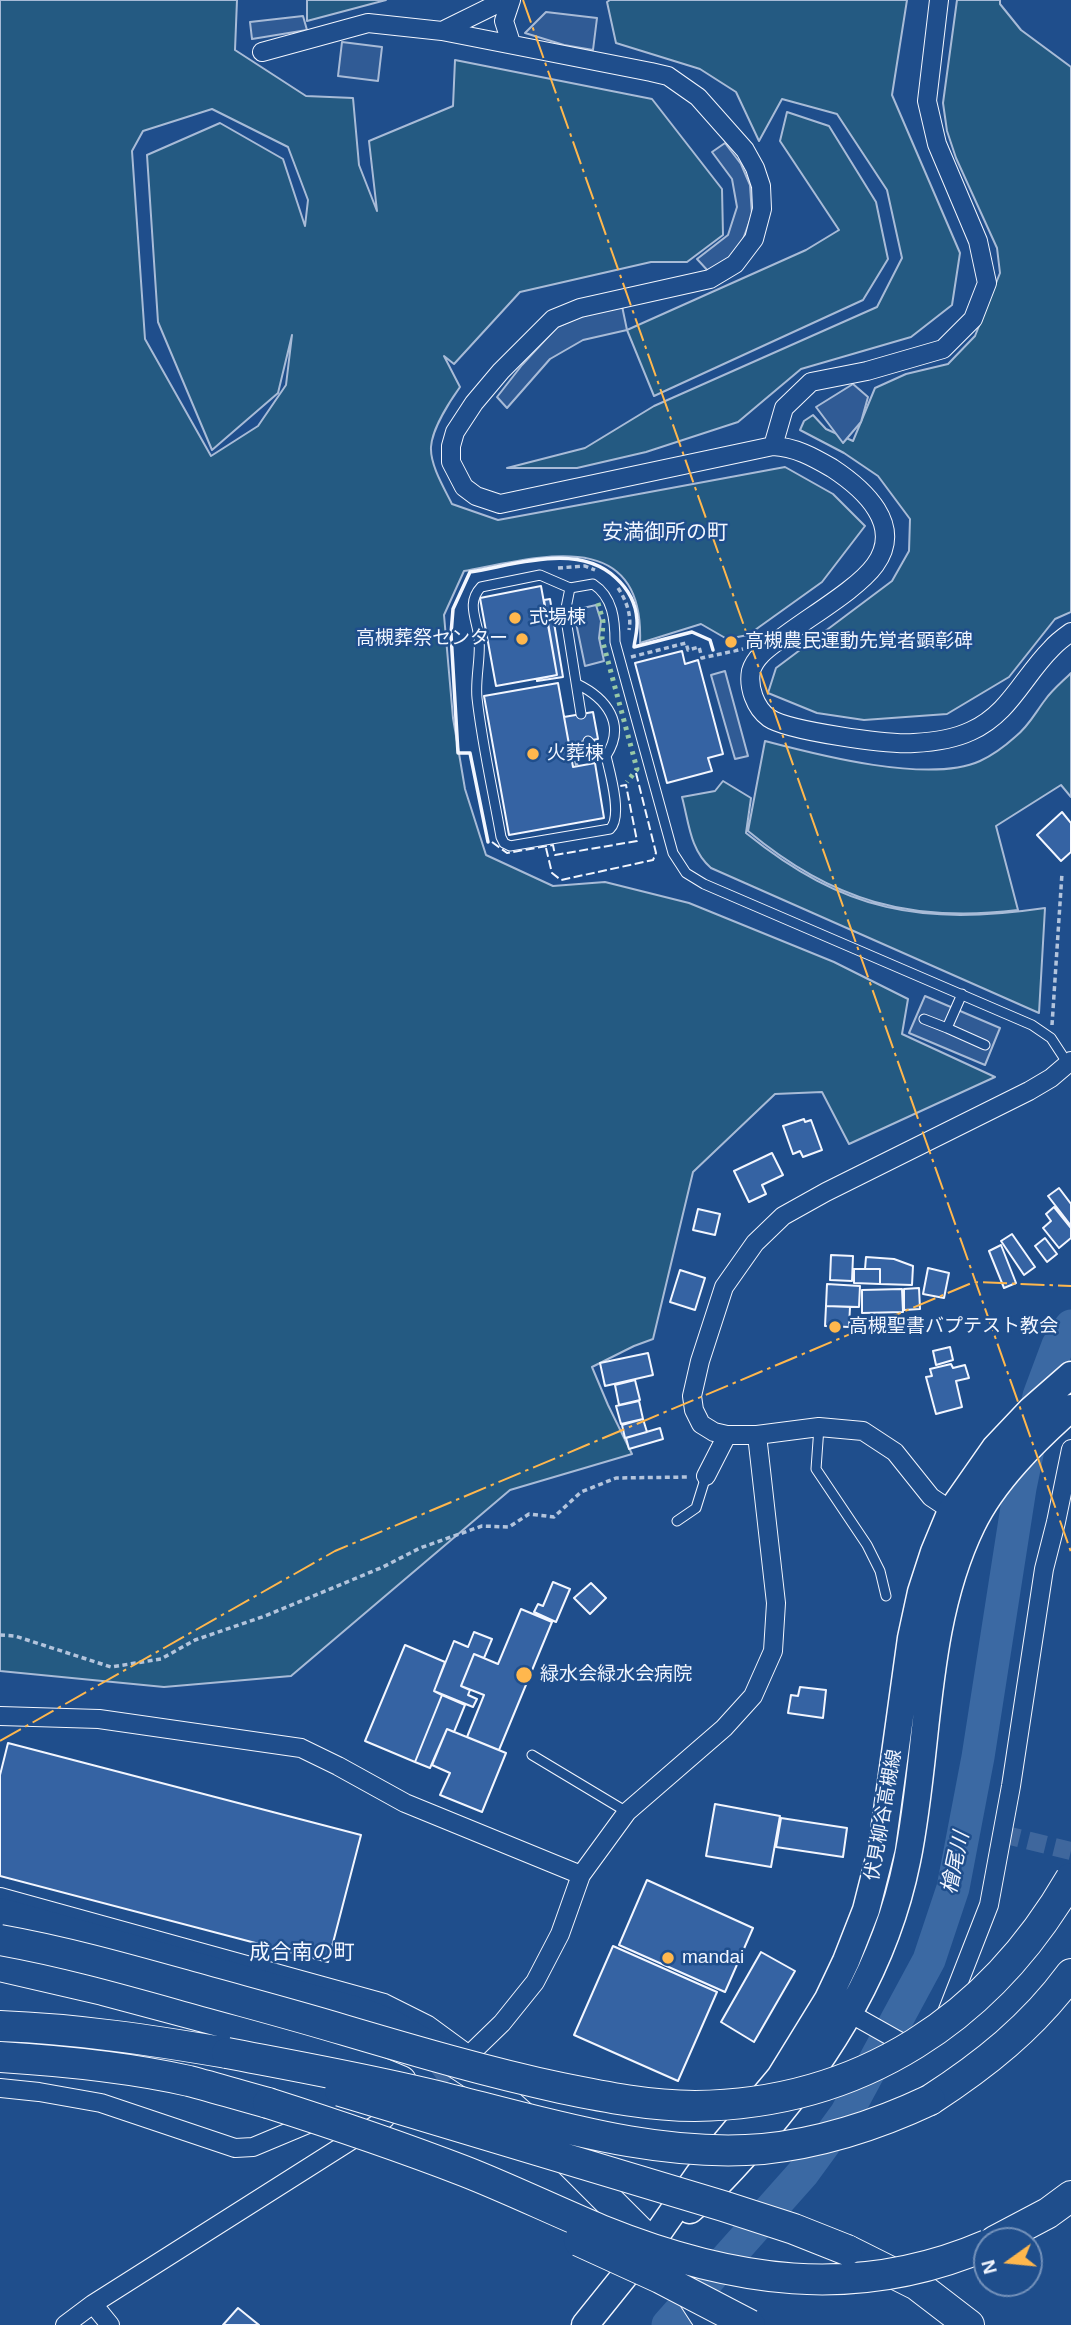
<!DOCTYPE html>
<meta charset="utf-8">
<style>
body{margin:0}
#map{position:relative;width:1071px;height:2325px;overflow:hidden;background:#1f4e8c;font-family:Helvetica,sans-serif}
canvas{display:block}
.north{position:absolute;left:973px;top:2227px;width:70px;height:70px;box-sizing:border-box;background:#1f4e8c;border:2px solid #7391ba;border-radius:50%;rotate:255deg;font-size:19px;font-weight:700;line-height:28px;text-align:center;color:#f2f6ff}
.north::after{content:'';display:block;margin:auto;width:24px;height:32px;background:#ffb74d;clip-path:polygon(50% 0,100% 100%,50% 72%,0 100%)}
</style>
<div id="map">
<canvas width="1071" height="2325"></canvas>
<div class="north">N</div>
</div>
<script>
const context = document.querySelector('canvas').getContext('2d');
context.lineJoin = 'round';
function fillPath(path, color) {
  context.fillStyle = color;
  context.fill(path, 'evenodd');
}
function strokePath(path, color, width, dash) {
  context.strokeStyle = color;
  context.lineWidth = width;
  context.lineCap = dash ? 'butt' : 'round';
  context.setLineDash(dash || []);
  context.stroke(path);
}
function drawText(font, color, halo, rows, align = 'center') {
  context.font = font + ' Helvetica,"Noto Sans JP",sans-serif';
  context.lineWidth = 5;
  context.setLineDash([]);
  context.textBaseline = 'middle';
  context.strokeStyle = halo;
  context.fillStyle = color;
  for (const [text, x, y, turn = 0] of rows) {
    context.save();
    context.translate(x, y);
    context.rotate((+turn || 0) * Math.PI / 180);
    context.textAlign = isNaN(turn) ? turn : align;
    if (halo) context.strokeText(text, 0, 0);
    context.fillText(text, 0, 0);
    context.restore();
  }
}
const green = new Path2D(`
 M0,0H237L235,50L306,96L353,98L359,165L377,211L369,141L453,106L455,60L652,99L722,189L723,235L687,262H651L520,292L454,364L444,356L460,387C450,401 432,429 431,447C430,465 444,488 452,504L498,520L785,467L833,494L865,526L822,582L748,635L727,639L701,624L640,643C645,525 539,557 464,571L444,615L453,718L465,789L486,855L553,886L605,882L689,903L834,962L908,999L902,1034L995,1077L849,1144L822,1092L775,1094L693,1172L653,1339L634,1346L592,1367L608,1405L632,1454L510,1490L291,1676L164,1687L0,1671ZM212,109L288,147L308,200L305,226L283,159L220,123L147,155L158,322L212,450L278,393L292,335L286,385L258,426L211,456L145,339L132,151L143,131Z
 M307,0H386L307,21Z
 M610,0H907L892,95L960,253L952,305L911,337L801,369L738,422L646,452L577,468H507L585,448L654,406L877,307L902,258L887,190L837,114L782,99L759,141L736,92L700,69L616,43L607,2Z
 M957,0H1000V4L1021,30L1071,67V612L1055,619L1009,677L947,714L864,720L817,713L768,693L776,668L892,581L909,551L910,519L878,476L844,453L800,430L804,421L813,415L826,429L853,441L875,388L906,374L948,364L975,336L1000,273L997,248L956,158L947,131L943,103Z
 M787,112L829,126L876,202L888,259L863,300L654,396L627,330L806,250L839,230L780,141Z
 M1071,673V797L1061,785L996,826L1018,910C910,923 832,901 748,831L765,741C818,755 929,784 980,761C993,755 1005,746 1015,737C1029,726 1035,713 1045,700C1052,690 1062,682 1071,673Z
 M723,781L751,798L746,833C844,912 922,926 1045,908L1039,1013L711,868C690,850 689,823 682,797L715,791Z`);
const parking = new Path2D(`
 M546,12L597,18L593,50L564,45L525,33Z
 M303,16L307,30L252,39L250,22Z
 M342,42L382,47L378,81L338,76Z
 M725,143L741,164L750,185L752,215L742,242L726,261L709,272L697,259L728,235L737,207L732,179L712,152Z
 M622,306L627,330L583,340L550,359L507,408L497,397L522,365L557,327L580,317Z
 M853,384L868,397L861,422L843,443L816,407Z
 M596,605L601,621L599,638L604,661L585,666L575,618L579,609Z
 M725,671L748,756L735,759L711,675Z
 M925,996L1000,1028L985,1065L909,1033Z`);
const river = new Path2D(`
 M668,2325L803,2173L846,2114L929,1960L953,1888L978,1757L1020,1488L1039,1396L1058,1345L1071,1326`);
const building = new Path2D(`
 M541,586L557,675L496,686L480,598Z
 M550,599L563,677L537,681V679L557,675L544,600Z
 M682,651L685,664L698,660L723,754L708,758L712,771L667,783L635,663Z
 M558,683L573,767L595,763L604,818L509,835L484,696Z
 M593,712L598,739L569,744L564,717Z
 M1062,812L1071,823V852L1061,861L1037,835Z
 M804,1119L805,1122L811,1120L822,1150L803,1157L800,1151L793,1154L783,1126Z
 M772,1153L783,1175L762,1185L766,1194L749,1202L734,1171Z
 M1059,1188L1071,1204V1226L1048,1196Z
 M1054,1207L1071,1228V1238L1059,1248L1043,1228L1051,1221L1046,1214Z
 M698,1209L720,1214L715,1235L693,1230Z
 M1012,1234L1035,1267L1024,1275L1001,1241Z
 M1045,1238L1057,1254L1047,1262L1035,1246Z
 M1001,1245L1016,1283L1004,1288L989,1251Z
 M831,1255L853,1256L852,1281L830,1280Z
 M866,1257L894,1259L913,1266L912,1285L880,1284V1269H865Z
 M928,1268L949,1273L944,1298L923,1294Z
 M854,1269H880V1284L854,1283Z
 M680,1270L705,1278L695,1310L670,1302Z
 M827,1284L860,1286L859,1307L826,1306Z
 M919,1288L920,1309L904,1310V1289Z
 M902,1289L903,1312L862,1313V1290Z
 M826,1306L850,1307L849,1327L825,1326Z
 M950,1347L953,1360L936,1365L933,1351Z
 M648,1353L653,1375L605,1386L600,1363Z
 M951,1364L953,1368L965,1365L969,1378L956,1381L962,1407L936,1414L926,1377L932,1376L930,1369Z
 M635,1380L640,1400L619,1405L615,1385Z
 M639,1401L643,1419L621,1424L616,1406Z
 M643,1419L647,1432L625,1438L622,1425Z
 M660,1428L663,1439L629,1449L626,1438Z
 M553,1582L570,1589L556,1622L534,1612L538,1604L543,1606Z
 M591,1583L606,1598L590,1614L574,1598Z
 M521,1609L552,1622L499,1750L467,1737L484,1695L461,1686L474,1654L498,1664Z
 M474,1632L492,1639L484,1658L474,1654L461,1686L470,1690L468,1695L477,1699L473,1707L434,1691L454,1641L468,1647Z
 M405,1645L445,1662L434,1691L442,1695L415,1762L365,1741Z
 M800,1687L826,1690L823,1718L788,1713L791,1695L798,1696Z
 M442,1695L465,1705L454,1732L447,1729L430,1768L415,1762Z
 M447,1729L506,1753L482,1812L440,1795L450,1773L432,1765Z
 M8,1743L361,1835L328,1962L0,1876V1775Z
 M715,1804L780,1816L771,1867L706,1856Z
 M781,1818L847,1828L843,1857L776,1847Z
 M647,1880L753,1928L725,1992L619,1945Z
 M613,1946L717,1992L678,2081L574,2035Z
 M761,1952L795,1971L754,2042L721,2022Z
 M238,2308L259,2325H223Z`);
const streetTunnel = new Path2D(`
 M1002,1834L1071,1851
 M415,2095L460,2061`);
const path = new Path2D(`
 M558,568L585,566L595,570
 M618,588C626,600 632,615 629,630
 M631,657L686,643L688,650L699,647L702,658L743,649
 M573,744L577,767
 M1052,1025L1062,873
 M0,1635L15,1636L111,1667L161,1659L195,1640L265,1616L383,1567L420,1548L482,1526L509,1527L529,1514L554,1517L581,1492L616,1478L690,1477`);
const lane = new Path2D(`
 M570,588L540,575L481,587C466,603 477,619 479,638C481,658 475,678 477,698C482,744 493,791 501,837L504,843L510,846L610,829C623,817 610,773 606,756L596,750L588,741
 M577,684C606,698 627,724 606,756
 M581,714L565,613L570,588L593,584C613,597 615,620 615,642L673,853L686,873L704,884L1032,1025L1051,1038L1068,1064
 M962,994L947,1028L985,1045
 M924,1019L947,1028
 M819,1427L816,1469L867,1545L880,1571L886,1596
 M677,1521L696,1508L706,1476
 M532,1755L627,1812`);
const street = new Path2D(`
 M511,0L504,21L511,43
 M442,31L505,0
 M262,52L368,23L442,31L651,72L668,76L698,97L745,150L755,168L761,186L762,209L754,239L735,264L710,279L580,308L553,319L501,371L474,403L455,432L451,446V462L464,487L476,496L500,504L773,446C795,447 813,457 832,468C864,489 904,525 875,565C857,590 805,619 779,640C768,648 755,657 751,671C748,687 755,708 769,718C788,731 889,745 914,743C933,742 954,739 971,731C1009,714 1023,677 1051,649C1057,642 1064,637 1071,632
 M773,446L784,408L811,382L867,371L943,349L973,319L987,283L978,241L937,144L927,101L939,0
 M706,1476L727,1435
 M958,1515L931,1497L895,1452L863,1431L819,1427L757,1435H727L714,1432L701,1424L694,1410L692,1396L700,1361L724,1287L755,1243L783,1216L826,1192L1029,1091L1051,1078L1071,1061
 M0,1716L99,1719L301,1748L338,1766L405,1803L581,1875
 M0,1897L384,2003L428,2025L469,2055L502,2023L535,1982L560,1934L581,1875L627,1812L724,1728L753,1696L773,1651L776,1603L757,1435
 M851,2014L915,2050
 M946,2015L989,1905L1011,1786L1044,1569L1056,1522L1071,1449
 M0,2088L39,2092L101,2103L235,2148L253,2147L320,2119
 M93,2304L110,2325
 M65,2325L93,2304L385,2119`);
const secondary = new Path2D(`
 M685,2291L707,2325`);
const primary = new Path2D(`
 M690,2210C717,2187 740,2161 763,2134C831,2054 886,1965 907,1861C930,1750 922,1628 972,1525C993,1481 1035,1440 1071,1408
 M585,2325L651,2243L699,2174L780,2077L828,1999L846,1961L866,1910L882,1847L911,1638L921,1592L934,1552L951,1511L995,1448L1031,1410L1071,1375`);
const highway = new Path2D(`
 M0,1913L364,2014L392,2025L446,2056L479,2078L529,2123
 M0,1966L103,1990L324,2049L401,2081
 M0,2026C77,2029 151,2040 227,2053
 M0,2057C64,2061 127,2067 189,2081C216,2088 242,2096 268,2103
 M930,2100C984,2065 1032,2027 1071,1974
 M563,2155L651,2243
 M995,2241L1048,2213L1071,2196
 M847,2250L917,2285L969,2325`);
const highwayBridge = new Path2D(`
 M0,1940C62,1951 123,1968 184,1985C237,2000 291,2014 344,2030C415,2051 487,2072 561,2088C605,2097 650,2106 695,2106C861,2104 990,2018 1071,1878
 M227,2053C300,2067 373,2080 445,2098C548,2123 655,2158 763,2149C822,2143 877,2125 930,2100
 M340,2091L723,2206L794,2229L847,2250
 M268,2103C334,2124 399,2146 464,2171C510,2189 555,2211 601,2230C730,2282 855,2302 987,2245
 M579,2241L660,2278L750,2325`);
const hedge = new Path2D(`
 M598,603L603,621L602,639L637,769L627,782`);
const fence = new Path2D(`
 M492,842L507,853L553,845L555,855L637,841L626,785L620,786
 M546,848L552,873L561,880L653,860L656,853L636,773`);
const wall = new Path2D(`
 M488,842L470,753H458L451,634L453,609L470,572C515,565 578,542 616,578C628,589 636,604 637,620C638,629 635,638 634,647L692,632L710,640L713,650`);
const power = new Path2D(`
 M523,0L1071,1552
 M0,1741L335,1551L974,1282L1071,1286`);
const markers = [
 [515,618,7,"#ffb74d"],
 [522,639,7,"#ffb74d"],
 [731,642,7,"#ffb74d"],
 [533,754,7,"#ffb74d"],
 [835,1327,7,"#ffb74d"],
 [524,1675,9,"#ffb74d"],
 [668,1958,7,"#ffb74d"]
];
const poiNames = [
 ["式場棟",529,618],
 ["高槻葬祭センター",508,639,"right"],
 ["高槻農民運動先覚者顕彰碑",745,642],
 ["火葬棟",547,754],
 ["高槻聖書バプテスト教会",849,1327],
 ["緑水会緑水会病院",540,1675],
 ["mandai",682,1958]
];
const streetNames = [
 ["伏見柳谷高槻線",884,1815,-80]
];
const neighbourhoodNames = [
 ["安満御所の町",665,533],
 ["成合南の町",302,1953]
];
const waterNames = [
 ["檜尾川",956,1863,-78]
];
fillPath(green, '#245a82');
strokePath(green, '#a8bbd7', 2);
fillPath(parking, '#305b95');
strokePath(parking, '#a8bbd7', 2);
strokePath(river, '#3b69a3', 33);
fillPath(building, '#3563a3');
strokePath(building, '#f2f6ff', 2);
strokePath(streetTunnel, '#3f679d', 18, [18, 9]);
strokePath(lane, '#f2f6ff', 11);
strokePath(street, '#f2f6ff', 20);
strokePath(secondary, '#f2f6ff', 25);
strokePath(primary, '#f2f6ff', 29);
strokePath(highway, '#f2f6ff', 32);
strokePath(path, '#b3c4dc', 3.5, [5, 3.5]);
strokePath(lane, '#1f4e8c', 9);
strokePath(street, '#1f4e8c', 18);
strokePath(secondary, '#1f4e8c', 23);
strokePath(primary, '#1f4e8c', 26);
strokePath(highway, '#1f4e8c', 30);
strokePath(highwayBridge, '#f2f6ff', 32, []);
strokePath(highwayBridge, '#1f4e8c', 30);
strokePath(hedge, '#97c8a6', 5, [3.5, 5]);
strokePath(fence, '#f2f6ff', 2, [9, 3.5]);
strokePath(wall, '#f2f6ff', 3.5);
strokePath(power, '#ffb74d', 2, [24, 5, 3.5, 5]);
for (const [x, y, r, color] of markers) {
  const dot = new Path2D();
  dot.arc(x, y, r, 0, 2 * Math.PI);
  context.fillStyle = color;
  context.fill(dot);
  strokePath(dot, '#1f4e8c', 2.5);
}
drawText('19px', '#f2f6ff', '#1f4e8c', poiNames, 'left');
drawText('19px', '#f2f6ff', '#1f4e8c', streetNames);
drawText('21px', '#f2f6ff', '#1f4e8c', neighbourhoodNames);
drawText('italic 21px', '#f2f6ff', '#1f4e8c', waterNames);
</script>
